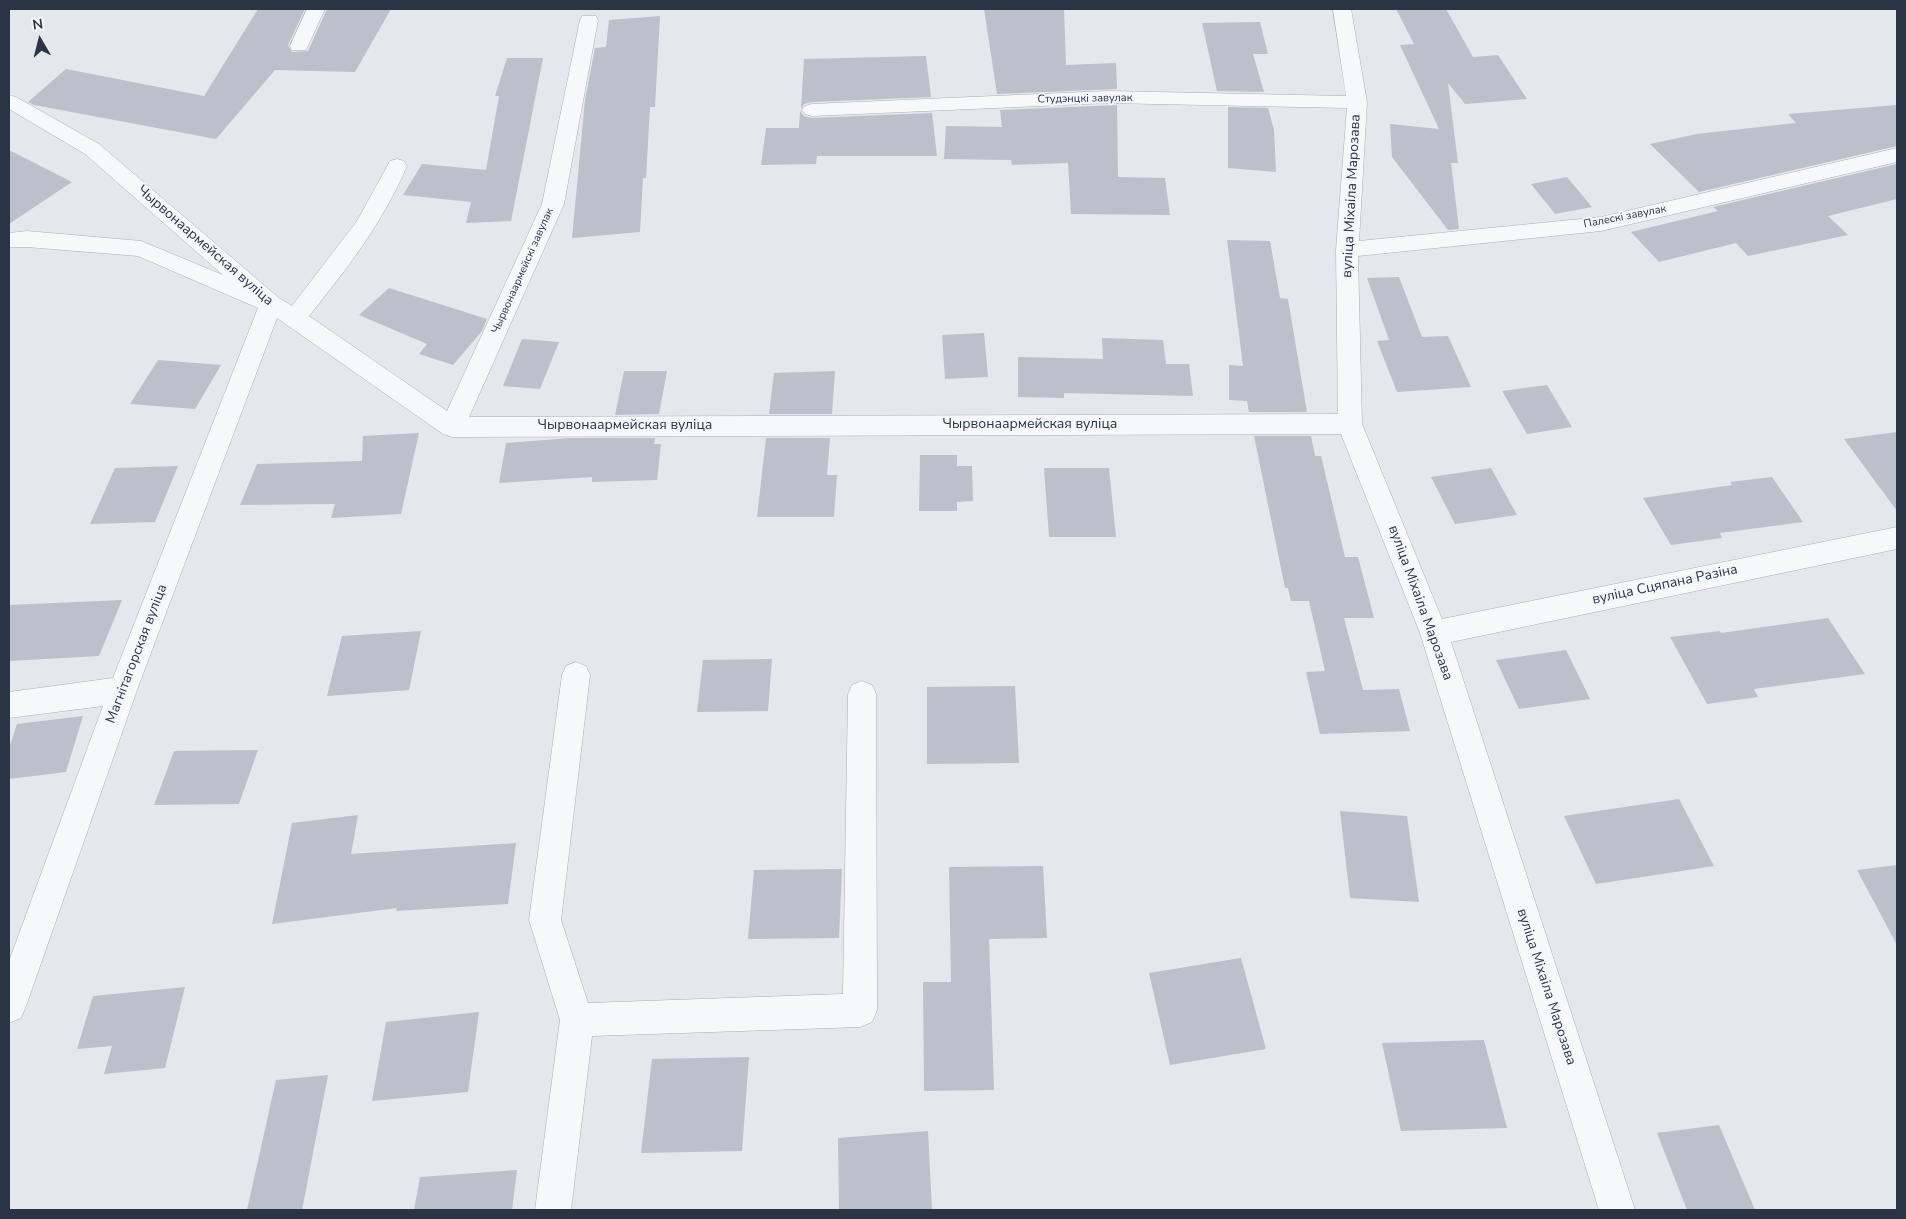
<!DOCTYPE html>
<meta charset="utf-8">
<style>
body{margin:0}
#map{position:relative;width:1906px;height:1219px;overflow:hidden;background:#e4e7ec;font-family:"Nunito Sans",sans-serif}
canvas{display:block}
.frame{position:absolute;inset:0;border:10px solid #2b3445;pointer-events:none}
.north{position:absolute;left:15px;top:15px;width:50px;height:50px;-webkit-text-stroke:4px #f4f6f9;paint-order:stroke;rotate:352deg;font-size:14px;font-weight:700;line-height:20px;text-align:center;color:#2b3445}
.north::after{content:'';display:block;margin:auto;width:18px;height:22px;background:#2b3445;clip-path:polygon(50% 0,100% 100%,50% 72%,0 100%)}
</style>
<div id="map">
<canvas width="1906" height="1219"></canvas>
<div class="frame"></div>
<div class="north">N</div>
</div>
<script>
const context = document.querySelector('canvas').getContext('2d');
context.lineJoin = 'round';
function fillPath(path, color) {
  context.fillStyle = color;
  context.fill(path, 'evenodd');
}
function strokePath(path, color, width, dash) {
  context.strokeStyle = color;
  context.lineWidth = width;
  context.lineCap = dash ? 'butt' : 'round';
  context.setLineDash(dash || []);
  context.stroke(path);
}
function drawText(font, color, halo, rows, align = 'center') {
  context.font = font + ' "Nunito Sans",sans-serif';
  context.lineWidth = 4;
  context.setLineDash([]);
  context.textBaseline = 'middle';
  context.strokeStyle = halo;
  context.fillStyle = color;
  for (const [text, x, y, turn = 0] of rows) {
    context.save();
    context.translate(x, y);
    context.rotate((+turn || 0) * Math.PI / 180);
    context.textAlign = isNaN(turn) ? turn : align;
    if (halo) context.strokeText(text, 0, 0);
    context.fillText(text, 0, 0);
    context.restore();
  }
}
const building = new Path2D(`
 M258,9H305L288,45L292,52L308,51L327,9H391L355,72L275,70L216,139L34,105L28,102L66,69L204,96Z
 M984,9H1064L1066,65L1116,63L1117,89L997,94Z
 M1396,9H1446L1473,57L1498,55L1527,99L1465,104L1448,83L1458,163H1451L1459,229L1448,230L1392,157L1390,124L1439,129L1400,45L1414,44Z
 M660,16L655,107H650L646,178H643L640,232L572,238L585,100L595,48L606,47L609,20Z
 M1260,22L1268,54H1253L1264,92L1217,91L1202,23Z
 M926,56L931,97L812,102L804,104L801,109L804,59Z
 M507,58H543L511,221L466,223L471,202L403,195L422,164L486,170L499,96H495Z
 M1117,105L1118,177L1165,178L1170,215L1071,214L1068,163L1012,165L1011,160L944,159L946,126L1002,127L1000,110Z
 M1897,105V146L1699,192L1650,144L1697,134L1796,123L1788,114Z
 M1228,107L1268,108L1274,130L1276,172L1228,168Z
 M800,111L804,116L812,118L932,113L937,156H817L816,164L761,165L766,128H799Z
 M9,150L72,182L9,224Z
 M1897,164V199L1828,216L1848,235L1748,256L1736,243L1659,262L1631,232L1718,211L1713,207Z
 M1567,177L1592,207L1555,214L1531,184Z
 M1227,240L1270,241L1280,298L1288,299L1307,412H1249L1247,401L1229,400V365L1243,366Z
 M1399,277L1422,337L1448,336L1471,387L1397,392L1377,341L1389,340L1367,278Z
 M389,288L487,319L482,331L453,365L419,354L427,344L359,315Z
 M984,333L988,377L945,379L942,335Z
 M1102,338L1163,340L1166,364H1189L1193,396L1064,393V398L1018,397V357L1103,359Z
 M522,339L559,342L540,389L503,386Z
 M158,360L221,365L195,409L130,404Z
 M624,371H667L659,414L615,415Z
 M835,371L832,414H769L774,373Z
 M1547,385L1572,427L1527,434L1502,391Z
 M1897,432V511L1844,439Z
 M419,433L401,514L331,518L335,504L240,505L257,464L362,461L363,436Z
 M1254,436H1311L1315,456H1321L1345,557H1358L1374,618H1344L1363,690L1399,689L1410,731L1320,734L1306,672L1325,671L1309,601H1291L1288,588H1285Z
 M571,438H655L654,444H661L657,480L592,482V477L499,483L506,443Z
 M766,438H830L827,475H837L834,517H757Z
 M920,455H957V466H972L973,501L957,502V511H919Z
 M178,466L155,522L90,524L115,468Z
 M1044,468H1109L1116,537H1049Z
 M1491,468L1517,515L1455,524L1431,477Z
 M1772,477L1803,522L1720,533L1722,538L1671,545L1643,498L1732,485L1730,482Z
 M122,600L99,656L9,661V605Z
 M1828,618L1865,674L1754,689L1758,697L1707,704L1670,637L1720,631L1721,633Z
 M421,631L409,690L327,696L342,636Z
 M1566,650L1590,699L1519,709L1496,660Z
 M772,659L768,711L697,712L703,660Z
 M1015,686L1019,763L927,764V687Z
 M83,716L66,772L9,779V748L17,724Z
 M258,750L239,804L154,805L174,751Z
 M1679,799L1714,866L1596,884L1564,816Z
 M1340,811L1407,816L1419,902L1350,898Z
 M358,815L351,854L516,843L508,904L396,911L397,908L272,924L292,823Z
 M1897,865V945L1857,870Z
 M1043,866L1047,938L989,939L994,1090L924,1091L923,982H951L949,867Z
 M842,869L839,938L748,939L754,870Z
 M1241,958L1266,1049L1170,1065L1149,973Z
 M185,987L165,1068L104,1074L112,1046L77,1049L93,996Z
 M479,1012L468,1092L372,1101L386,1022Z
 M1484,1040L1507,1128L1401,1131L1382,1043Z
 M749,1057L742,1151L641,1153L652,1059Z
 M328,1075L302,1210H247L276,1080Z
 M1719,1125L1755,1210H1687L1657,1133Z
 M928,1131L932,1210H839L838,1138Z
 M517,1170L512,1210H414L420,1177Z`);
const minor = new Path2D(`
 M307,9H325L306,50H292L290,46Z
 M1333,9H1351L1367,102L1359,241L1601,217L1897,148V162L1601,231L1358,256L1362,424L1442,619L1897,527V549L1451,642L1635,1210H1599L1420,633L1341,434L452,437L443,434L277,318L137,690L26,1006L21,1018L9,1023V961L103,706L9,718V692L113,678L258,308L138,256L27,247H9V233L27,231L141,241L223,275L85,154L9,109V95L16,97L99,144L279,298L292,306L357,221L390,161L397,159L404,161L407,166C383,222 347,269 309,316L447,411L542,204L580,20L582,16H596L598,20L564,204L469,417L1338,414L1336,250L1347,108L1108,103L812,116L805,114L802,110L805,106L812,104L1108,91L1346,96Z
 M576,662L586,666L590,675L561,920L588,1003L843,994L848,694L852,685L862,681L872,685L876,694L877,1010L872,1022L860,1027L592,1036L571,1210H535L560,1020L529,920L562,675L566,666Z`);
const farStreetnames = [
 ["Студэнцкі завулак",1085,99,-1],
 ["Палескі завулак",1625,217,-11],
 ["Чырвонаармейскі завулак",523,271,-66]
];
const streetNames = [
 ["вуліца Міхаіла Марозава",1352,196,-87],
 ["Чырвонаармейская вуліца",205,246,41],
 ["Чырвонаармейская вуліца",1030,425],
 ["Чырвонаармейская вуліца",625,426],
 ["вуліца Сцяпана Разіна",1665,585,-12],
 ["вуліца Міхаіла Марозава",1420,603,70],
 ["Магнітагорская вуліца",137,654,-69],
 ["вуліца Міхаіла Марозава",1546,987,72]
];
fillPath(building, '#bbc0ca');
strokePath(minor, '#a9aeb7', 1);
fillPath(minor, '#f7f8fa');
drawText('11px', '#2b3445', '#f4f6f9', farStreetnames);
drawText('14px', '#2b3445', '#f4f6f9', streetNames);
</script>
